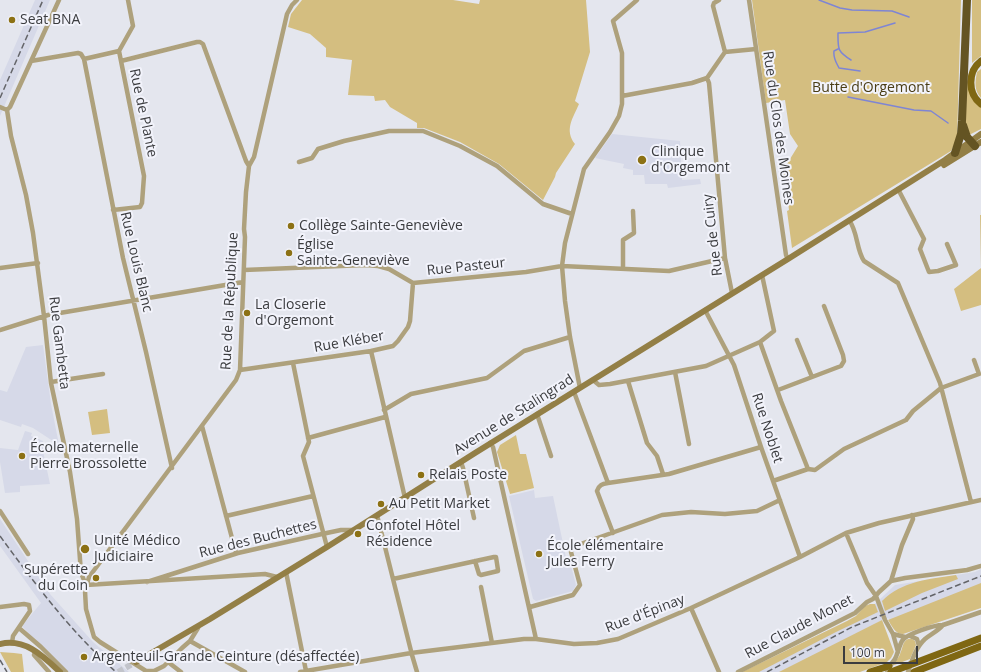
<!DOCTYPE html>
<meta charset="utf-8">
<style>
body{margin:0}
#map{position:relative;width:981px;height:672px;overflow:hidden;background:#e4e6ee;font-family:"Open Sans",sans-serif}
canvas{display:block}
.scale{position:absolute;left:843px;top:646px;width:75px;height:18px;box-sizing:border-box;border:2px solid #3b3c3f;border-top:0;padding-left:5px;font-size:12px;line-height:14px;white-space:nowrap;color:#3b3c3f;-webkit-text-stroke:3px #f2f3fb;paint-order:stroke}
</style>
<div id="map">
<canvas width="981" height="672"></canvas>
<div class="scale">100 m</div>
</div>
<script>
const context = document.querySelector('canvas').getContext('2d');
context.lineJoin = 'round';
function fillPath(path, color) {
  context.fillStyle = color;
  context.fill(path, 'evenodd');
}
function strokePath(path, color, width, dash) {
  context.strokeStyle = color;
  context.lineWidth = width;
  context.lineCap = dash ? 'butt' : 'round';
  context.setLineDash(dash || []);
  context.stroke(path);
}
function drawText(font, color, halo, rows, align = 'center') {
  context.font = font + ' "Open Sans",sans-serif';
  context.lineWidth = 4;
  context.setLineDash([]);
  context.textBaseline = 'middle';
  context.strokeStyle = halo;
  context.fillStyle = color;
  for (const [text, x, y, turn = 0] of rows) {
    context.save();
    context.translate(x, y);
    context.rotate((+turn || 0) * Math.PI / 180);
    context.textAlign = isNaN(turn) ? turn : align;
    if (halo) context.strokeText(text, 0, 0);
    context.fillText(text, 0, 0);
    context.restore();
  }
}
const built = new Path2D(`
 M35,0H50L0,116V80Z
 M612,134L680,141L682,180L700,179L701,184L668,188L667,184H645L644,175H633V170L623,168L624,164L595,158Z
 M43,345L51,404L59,445L33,428L22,424L21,427L0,420V390L7,392L26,347Z
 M25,431L32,433L31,436L43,441L42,444L44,445L43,451L50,484L20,486V492L5,493L0,462V448L18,450Z
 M534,490L535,498L553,496L568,567L571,566L576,585L573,591L536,601L533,599L509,496Z
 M0,519L50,594L93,642L129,672H63L22,626L41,603L0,546Z
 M981,569V587L892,622L888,618L882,620L794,672H747L861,617L895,585L975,572Z`);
const green = new Path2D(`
 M302,0H453L479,4L480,0H586L590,52L575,101L579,104C573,118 564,130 575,144L556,173L555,177L543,200L499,164L460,142L424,128H417V123L390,107L385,100L375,101L374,96L348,95L352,60L326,57V48L310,34L288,27L291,14Z
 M752,0H961L957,139L951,151L792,248L787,211L789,210L787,195H784L782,172L798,146L790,134L785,100L766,103Z
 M972,0H981V56L972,63Z
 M981,69V98C974,90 975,82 977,72Z
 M967,79L981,107V129L969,135L965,124Z
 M980,215H981V305L961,311L954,289L981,268Z
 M107,409L110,433L92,435L88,412Z
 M516,435L520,454H526L534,488L510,494L497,452L500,445Z
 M956,575L958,579L922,593L885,611L882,601C902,581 929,579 956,575Z
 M981,583V608L903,634C895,634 892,626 888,620Z
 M870,604H875L878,612L836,632L759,672H742L847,621L856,616L865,606Z
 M882,620L894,652L891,658L887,662L860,672H779Z
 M908,639H912L915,641L916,645L910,659L892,666C894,662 899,658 900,654C903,648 902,642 908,639Z
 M0,652L14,653L22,654L24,672H11Z`);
const stream = new Path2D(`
 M819,0L840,8L852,10L892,11L909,17
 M838,49L834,51C833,58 836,62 839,68L860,71
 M851,60C837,51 838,49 838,33L865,32L895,23
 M848,97L914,110L931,111L948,123`);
const secondaryTunnel = new Path2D(`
 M118,672L136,662`);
const minor = new Path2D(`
 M749,0L786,255L788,259
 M725,52L756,49
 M84,59L123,258L146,352L172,468
 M31,61L78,53L81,54L84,59L119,51
 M121,61L197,42H200L203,44L246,161L249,166
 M707,78L709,83L725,258L732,293
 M622,96L692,83L707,78L725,52L713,6L714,3L719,0
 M0,107L7,110
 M7,110L11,136L26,195L33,233L44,316L51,383L70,472L77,519L81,573L86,585
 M7,110L10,107L59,0
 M299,162L312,158L318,149L344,141L389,131H423L460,146L497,166L543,204L572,214
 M898,189L924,239L920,249L929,272L938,271L956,265L947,244
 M113,210L140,207L142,203L144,176L119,51L133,26L128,0
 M849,220C858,232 856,249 864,261L898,283L940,383L971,502
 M0,268L38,263
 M623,268V240L634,233L633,211
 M244,270L365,265L378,266L389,269L413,283L526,272L562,266L669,271L725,258
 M705,310L734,365L761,447L800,557
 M0,330L48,315L243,282
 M797,340L812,377
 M760,342L781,401L808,469
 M371,351L405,498
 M293,363L309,442L303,456L327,547
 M240,370L371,351L393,346L398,341L408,327L410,321L413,283
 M675,372L689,444
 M593,380L599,385L610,384L706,366L760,342L774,331L762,275
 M628,381L647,443L657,456L663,474
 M51,382L103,374
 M580,388L570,337L565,301L562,266L565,243L584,169L610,132L619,116L622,104V53L613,21L637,0
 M778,390L841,366L844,361L843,355L824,306
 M574,392L608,483C602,484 599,485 597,491L613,533
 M384,410L411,394L487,378L524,351L570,337
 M537,414L551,456
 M202,426L236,553
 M308,438L385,417
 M490,443L493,447L536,639
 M461,462L463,468L474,518
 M773,481L808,469L815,470L844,449L906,420L913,411L941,388L979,374L974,360
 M608,483L669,474L761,447
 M0,511L28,554
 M377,515L412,655L417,672
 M226,516L313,496
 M846,533L867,583L876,596L885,620L893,634L898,652
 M286,572L306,671
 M393,579L494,557H496L498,570V571L481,575L479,574L475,561
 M891,581L902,545L913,519L912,515
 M147,582L238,553L322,534L341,530H353
 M86,585L265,574L277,577
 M481,587L492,643
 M0,607L24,604L29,605L30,611L13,636L12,643
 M530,607L573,595L580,585L571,552L572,549L575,546L662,515L691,512L725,514L757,511L780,500
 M691,608L719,672
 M19,628L41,647L66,672
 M198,628L190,641L182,648L164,666L154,671H146L100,642L94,637L86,609L85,591L89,577L236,380L240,370L245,237L244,229L246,192L249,166L254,157L287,14L292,5L297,0
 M893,634L905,637
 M910,636L917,639L919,646
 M190,641L245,672
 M35,652L34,655L49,672
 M168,662L181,672
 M300,672L411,653L524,639H536L574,644L597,643L618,639L691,608L800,557L846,533L879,523L981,500
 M738,672L855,613L867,602L873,599L879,592L891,581L905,578L967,570L981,566
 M887,672C888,666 892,664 895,659C898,653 899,646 902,641C906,634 934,625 943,625L981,612
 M908,672C912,660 916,647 925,639C931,634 938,631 943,625`);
const secondary = new Path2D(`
 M944,165L981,142
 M0,644C25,638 43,656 60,672
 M136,662L210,619L327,547L475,453L788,259L945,160L981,134`);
const primary = new Path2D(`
 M981,61C968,71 967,93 981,104
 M870,672L889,666
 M914,672L981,646`);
const motorway = new Path2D(`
 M963,125L967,137L975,146
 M955,153L961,134L962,121L967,0`);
const rail = new Path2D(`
 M0,98L43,0
 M0,536C35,584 71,632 116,672
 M0,660L7,672
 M767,672L852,627L981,576`);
const primaryBridge = new Path2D(`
 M891,672L981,638`);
const markers = [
 [12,20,4,"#8c7114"],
 [642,160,5,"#8c7114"],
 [291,226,4,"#8c7114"],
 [289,253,4,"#8c7114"],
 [247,313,4,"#8c7114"],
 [22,456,4,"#8c7114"],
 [421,475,4,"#8c7114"],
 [381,504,4,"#8c7114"],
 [358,534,4,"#8c7114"],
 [85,549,5,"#8c7114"],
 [539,554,4,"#8c7114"],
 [96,578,4,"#8c7114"],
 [84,657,4,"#8c7114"]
];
const poiNames = [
 ["Seat BNA",20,20],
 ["Clinique",651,152],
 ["d'Orgemont",651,168],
 ["Collège Sainte-Geneviève",299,226],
 ["Église",297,245],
 ["Sainte-Geneviève",297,261],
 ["La Closerie",255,305],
 ["d'Orgemont",255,321],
 ["École maternelle",30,448],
 ["Pierre Brossolette",30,464],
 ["Relais Poste",429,475],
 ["Au Petit Market",389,504],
 ["Confotel Hôtel",366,526],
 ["Résidence",366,542],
 ["Unité Médico",94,541],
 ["Judiciaire",94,557],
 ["École élémentaire",547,546],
 ["Jules Ferry",547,562],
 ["Supérette",88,570,"right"],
 ["du Coin",88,586,"right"],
 ["Argenteuil-Grande Ceinture (désaffectée)",92,657]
];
const parkNames = [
 ["Butte d'Orgemont",871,88]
];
const streetNames = [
 ["Rue de Plante",143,113,78],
 ["Rue du Clos des Moines",778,128,82],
 ["Rue de Cuiry",713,235,-97],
 ["Rue Louis Blanc",136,262,77],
 ["Rue Pasteur",466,267,-6],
 ["Rue de la République",230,301,-87],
 ["Rue Kléber",349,342,-10],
 ["Rue Gambetta",59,343,83],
 ["Avenue de Stalingrad",514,415,-32],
 ["Rue Noblet",767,428,72],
 ["Rue des Buchettes",258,539,-14],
 ["Rue d'Épinay",645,614,-21],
 ["Rue Claude Monet",799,627,-28]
];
fillPath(built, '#d6d9e8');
fillPath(green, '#d4be80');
strokePath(stream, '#7e85d4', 1.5);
strokePath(secondaryTunnel, '#c2c4cb', 6, [6, 3]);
strokePath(minor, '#aea17c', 4.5);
strokePath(secondary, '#937f46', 6);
strokePath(primary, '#7f6713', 7);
strokePath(motorway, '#645423', 8);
strokePath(rail, '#636468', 1.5, [6, 3]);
strokePath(primaryBridge, '#7f6713', 7);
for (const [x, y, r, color] of markers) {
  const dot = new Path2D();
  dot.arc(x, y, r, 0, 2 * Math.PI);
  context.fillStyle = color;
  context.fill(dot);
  strokePath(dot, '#f2f3fb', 1.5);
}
drawText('14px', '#3b3c3f', '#f2f3fb', poiNames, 'left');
drawText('14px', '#4a3d15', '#f2f3fb', parkNames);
drawText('14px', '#3b3c3f', '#f2f3fb', streetNames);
</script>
